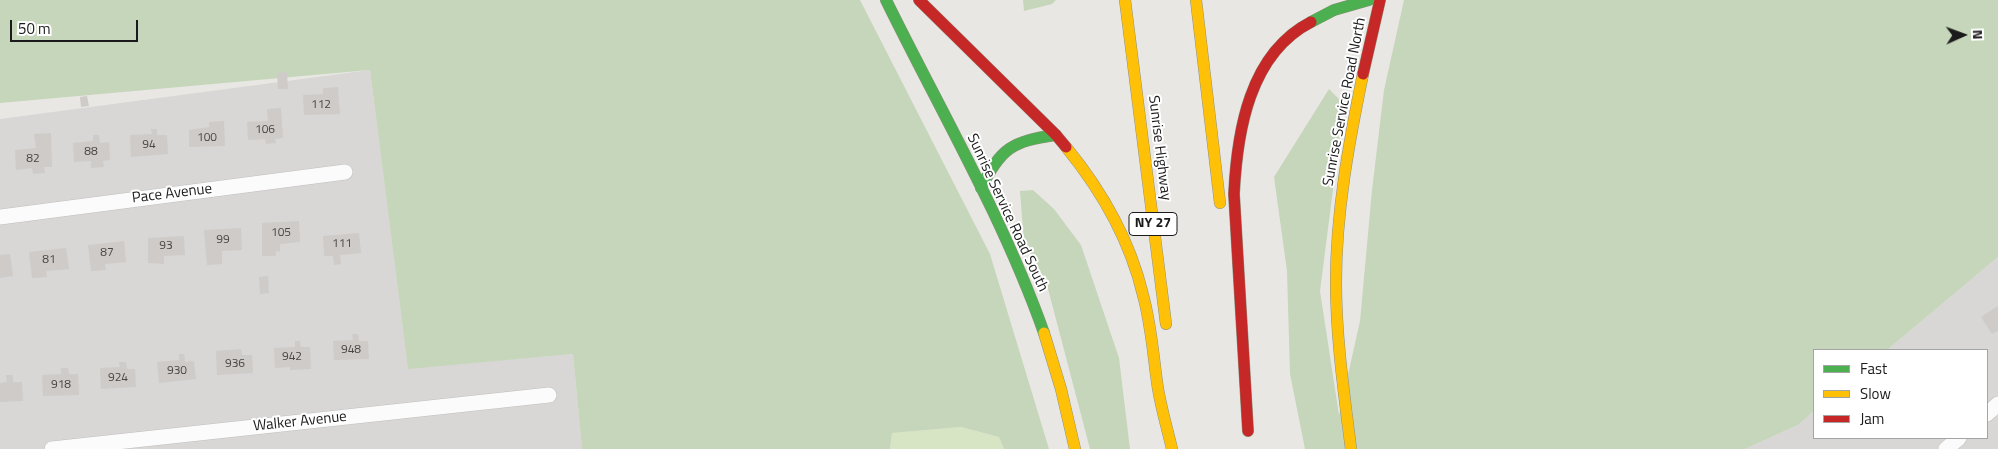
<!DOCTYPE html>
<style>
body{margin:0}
#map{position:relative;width:1998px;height:449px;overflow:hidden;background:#e9e7e4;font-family:"Titillium Web",sans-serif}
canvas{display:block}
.legend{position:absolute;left:1813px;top:349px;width:175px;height:90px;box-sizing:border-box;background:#fff;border:1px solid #a4a4a4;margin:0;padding:6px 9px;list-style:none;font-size:15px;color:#1b1b1b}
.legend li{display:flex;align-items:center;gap:10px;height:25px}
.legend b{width:25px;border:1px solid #a4a4a4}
.north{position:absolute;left:1938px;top:10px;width:50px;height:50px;-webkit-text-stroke:4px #fff;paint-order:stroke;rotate:88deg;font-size:14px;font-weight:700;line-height:20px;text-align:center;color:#1b1b1b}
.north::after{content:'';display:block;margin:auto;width:18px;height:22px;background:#1b1b1b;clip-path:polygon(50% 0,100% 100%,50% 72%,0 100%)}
.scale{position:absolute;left:10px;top:20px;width:128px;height:22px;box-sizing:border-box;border:2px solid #1b1b1b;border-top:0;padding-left:6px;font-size:15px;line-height:18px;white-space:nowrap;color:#1b1b1b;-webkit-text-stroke:4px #fff;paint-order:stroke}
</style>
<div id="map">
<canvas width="1998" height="449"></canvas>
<ul class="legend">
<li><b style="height:6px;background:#4caf50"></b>Fast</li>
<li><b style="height:6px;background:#ffc107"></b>Slow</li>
<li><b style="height:6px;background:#c62828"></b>Jam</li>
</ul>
<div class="north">N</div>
<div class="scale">50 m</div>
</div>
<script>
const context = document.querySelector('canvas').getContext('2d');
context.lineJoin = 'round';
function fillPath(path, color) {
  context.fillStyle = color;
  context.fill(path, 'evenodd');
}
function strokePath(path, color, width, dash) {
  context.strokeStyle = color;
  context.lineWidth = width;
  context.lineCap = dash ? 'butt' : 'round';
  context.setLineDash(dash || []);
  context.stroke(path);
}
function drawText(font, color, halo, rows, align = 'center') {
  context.font = font + ' "Titillium Web",sans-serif';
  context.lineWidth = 4;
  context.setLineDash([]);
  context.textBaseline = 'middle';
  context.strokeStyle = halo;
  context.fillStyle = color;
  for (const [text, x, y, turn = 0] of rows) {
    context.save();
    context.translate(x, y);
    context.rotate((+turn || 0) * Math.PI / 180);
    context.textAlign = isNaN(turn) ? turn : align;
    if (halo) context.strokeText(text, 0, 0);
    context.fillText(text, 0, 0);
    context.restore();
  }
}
const residential = new Path2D(`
 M370,70L408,368L573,354L582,449H0V119Z
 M1998,257V449H1745L1798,425L1814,411V438H1987V350H1887Z`);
const grass = new Path2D(`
 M961,427L999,437L1004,449H890L892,433Z`);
const forest = new Path2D(`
 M0,0H860L990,254L1049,449H1004L999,437L961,427L892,433L890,449H582L573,354L408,369L370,70L0,103Z
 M1023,0H1056L1052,4L1024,11Z
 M1404,0H1998V257L1887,350H1814V411L1798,425L1745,449H1305L1290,374L1287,271L1274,177L1329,89L1344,104L1320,291L1339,415L1360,321L1372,190L1384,90Z
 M1033,190L1054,209L1081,245L1119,358L1130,449H1090L1047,285L1024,242L1020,191Z`);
const building = new Path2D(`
 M287,72L288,89H278L277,73Z
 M338,87L340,114L304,115L303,95L323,94V88Z
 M87,96L89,106L81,107L80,97Z
 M281,108L283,138L275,139L276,143L266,144L265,139L248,140L247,122L268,121L267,109Z
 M224,121L225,146L189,147V130L209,127V122Z
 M151,129H157V135H167L168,154L131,157L130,135L152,134Z
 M51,133L52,167H44L45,173L33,174L32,168L16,170L15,150L36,148L34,134Z
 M93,135H99L100,143L109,142L110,160L103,161L104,167L91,168V161L74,162L73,143L93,141Z
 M299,221L300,242L280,244V252L276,251V256H262V223Z
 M241,228L242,250L222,251V264L207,265L204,230Z
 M359,233L361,253L340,255L341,264L334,265L333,256H324L323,236Z
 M184,236L185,255L164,256V264L148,263V238Z
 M124,241L126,262L105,264L106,270L91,271L88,245Z
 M66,248L69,269L46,271L47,277L32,278L29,252Z
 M10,254L13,276L0,278V255Z
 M268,276L269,293L260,294L259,277Z
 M1998,306V331L1992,334L1981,317Z
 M352,334H358L359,341H368L369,359L334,360L333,341L353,340Z
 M295,341H300L301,347H310L311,369L290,370V367L275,368L274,348L295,347Z
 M241,349L242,355H252L253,373L217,375L216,351Z
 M179,354H184L185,362L194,361L196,379L159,383L157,362L179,360Z
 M119,362H126L127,369H135L136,387L101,389L100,368L120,367Z
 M61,368H68L69,374H78L79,395L43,396L42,375L61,374Z
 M6,375H13V382H22L23,401L0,402V383L7,382Z`);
const street = new Path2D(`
 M0,217L345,172
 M1987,414L1998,404
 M52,449L549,395
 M1946,449L1959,438`);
const fast = new Path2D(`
 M886,0C940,110 1003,217 1044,333
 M1311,22L1334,10L1369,0
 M981,188C1001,148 1012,141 1056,135`);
const slow = new Path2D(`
 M1125,0L1166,324
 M1196,0L1220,203
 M1066,147C1102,191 1130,240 1143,295C1151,324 1153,353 1157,382C1160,405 1167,427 1172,449
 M1044,333L1061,389L1075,449
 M1351,449C1344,393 1336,338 1336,282C1336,212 1349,142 1363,74`);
const jam = new Path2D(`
 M919,0L1056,135L1066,147
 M1363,74L1380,0
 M1248,431L1234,194C1237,132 1249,54 1311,22`);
const numberNames = [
 ["112",321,105],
 ["106",265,130],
 ["100",207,138],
 ["94",149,145],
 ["88",91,152],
 ["82",33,159],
 ["105",281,233],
 ["99",223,240],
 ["111",342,244],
 ["93",166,246],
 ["87",107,253],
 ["81",49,260],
 ["948",351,350],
 ["942",292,357],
 ["936",235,364],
 ["930",177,371],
 ["924",118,378],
 ["918",61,385]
];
const shields = [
 [1153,224,48]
];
const shieldNames = [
 ["NY 27",1153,224]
];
const streetNames = [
 ["Sunrise Service Road North",1345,102,-79],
 ["Sunrise Highway",1159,148,83],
 ["Pace Avenue",172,194,-7],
 ["Sunrise Service Road South",1007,213,65],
 ["Walker Avenue",300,422,-6]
];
fillPath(residential, '#d8d7d5');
fillPath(grass, '#d8e5c4');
fillPath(forest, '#c6d6bb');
fillPath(building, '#cecbc9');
strokePath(street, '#c0bfbe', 16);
strokePath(fast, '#91917e', 12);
strokePath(slow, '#91917e', 12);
strokePath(jam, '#91917e', 12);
strokePath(street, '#fcfbfb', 15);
strokePath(fast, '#4caf50', 11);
strokePath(slow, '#ffc107', 11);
strokePath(jam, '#c62828', 11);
drawText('12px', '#484746', null, numberNames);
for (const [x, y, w] of shields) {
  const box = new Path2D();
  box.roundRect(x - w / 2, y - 11.5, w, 23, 4);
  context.fillStyle = '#fff';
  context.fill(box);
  strokePath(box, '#1b1b1b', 1);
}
drawText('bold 14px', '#1b1b1b', null, shieldNames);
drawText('15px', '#1b1b1b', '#fff', streetNames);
</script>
